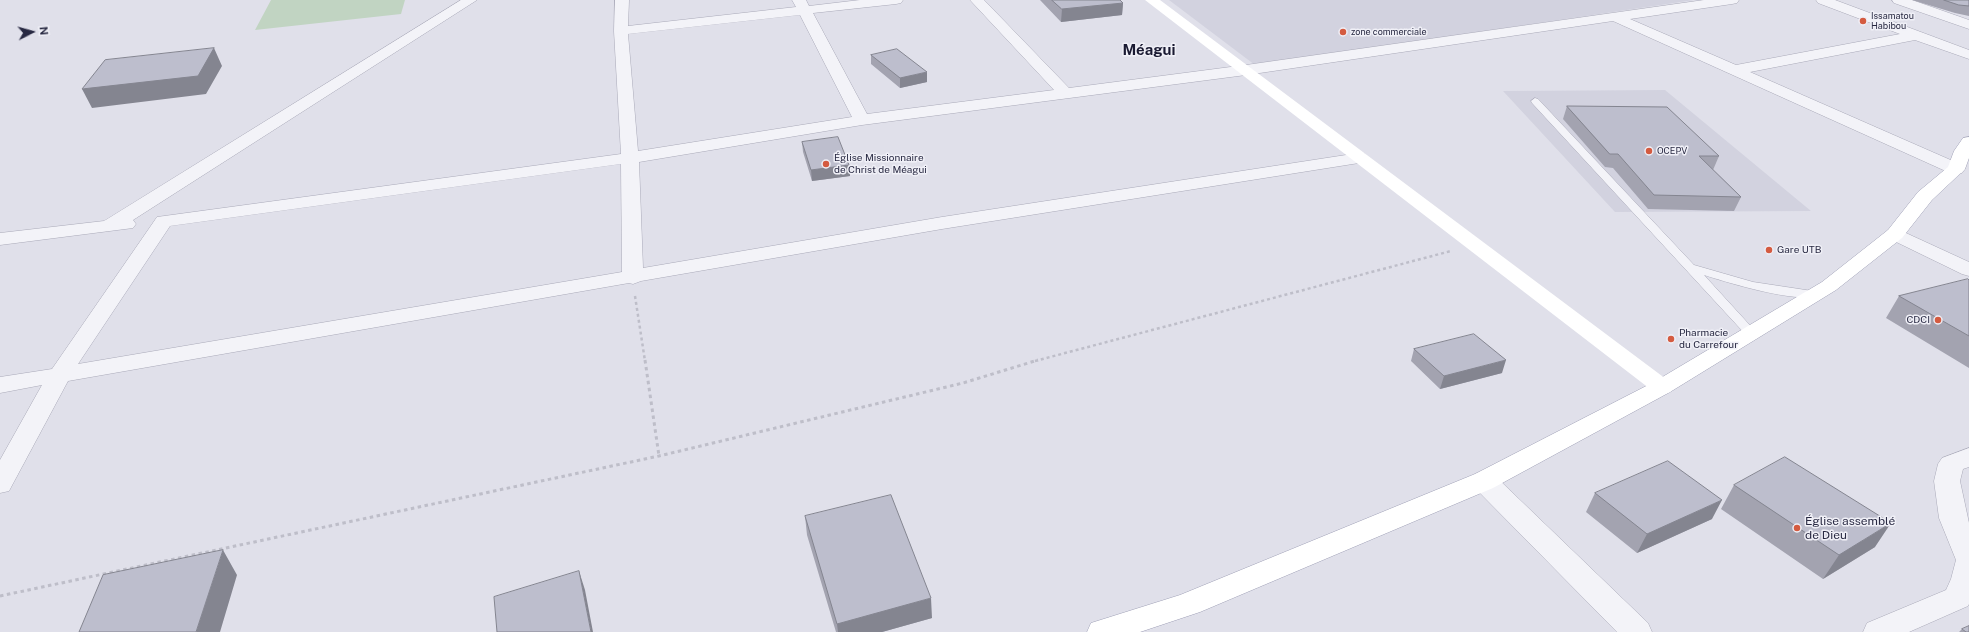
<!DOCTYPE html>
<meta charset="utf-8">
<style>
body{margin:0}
#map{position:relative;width:1969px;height:632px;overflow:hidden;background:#e0e0ea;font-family:"Public Sans",sans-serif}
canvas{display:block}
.north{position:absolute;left:12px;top:12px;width:40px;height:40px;-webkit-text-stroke:3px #f0f0f7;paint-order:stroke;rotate:84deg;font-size:11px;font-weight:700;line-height:16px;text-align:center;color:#282942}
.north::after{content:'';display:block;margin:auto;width:14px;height:18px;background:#282942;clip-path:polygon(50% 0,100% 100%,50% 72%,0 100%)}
</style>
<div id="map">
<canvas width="1969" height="632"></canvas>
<div class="north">N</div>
</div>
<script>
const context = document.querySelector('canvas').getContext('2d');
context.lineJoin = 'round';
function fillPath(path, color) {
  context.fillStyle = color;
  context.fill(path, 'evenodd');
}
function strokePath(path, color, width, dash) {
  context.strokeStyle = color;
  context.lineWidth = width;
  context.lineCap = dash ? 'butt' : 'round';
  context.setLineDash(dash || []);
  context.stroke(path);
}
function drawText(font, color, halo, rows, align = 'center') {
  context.font = font + ' "Public Sans",sans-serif';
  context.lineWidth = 3;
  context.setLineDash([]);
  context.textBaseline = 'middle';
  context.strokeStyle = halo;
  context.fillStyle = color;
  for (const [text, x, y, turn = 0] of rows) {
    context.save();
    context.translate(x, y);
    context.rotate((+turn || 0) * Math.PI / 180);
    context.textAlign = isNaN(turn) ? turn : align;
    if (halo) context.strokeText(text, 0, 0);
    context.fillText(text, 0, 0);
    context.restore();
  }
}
const built = new Path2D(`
 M1169,0H1694L1255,65Z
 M1665,90L1811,211L1615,212L1503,91Z`);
const green = new Path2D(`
 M271,0H405L401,14L255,30Z`);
const pathFar1 = new Path2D(`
 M635,296L645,361
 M1035,361L1451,251`);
const path = new Path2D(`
 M645,360L659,456
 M0,596L659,456L963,383L1038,360`);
const lane = new Path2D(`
 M1535,98L1538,99L1694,265L1753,282L1819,292L1821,294L1819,296C1795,303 1729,283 1704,275L1757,333L1751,337L1747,336L1532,103L1531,101Z`);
const street = new Path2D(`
 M461,0H477L133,220L136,224L133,228L0,245V233L104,221Z
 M615,0H629L628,26L796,7L792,0H806L809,6L860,0H903L901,3L896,4L813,13L867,114L1054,90L970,0H984L1069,88L1246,65L1704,0H1739L1737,3L1732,4L1630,19L1736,65L1900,34L1818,3L1816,0H1835L1969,50V59L1915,40L1750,72L1962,165L1965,169L1962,173L1956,174L1950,173L1613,21L1246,75L862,125L639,162L643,268L942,217L1359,153L1365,154L1368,158L1365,162L1359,163L942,229L641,281L633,284L629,283L68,381L9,491L0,493V460L42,385L0,393V377L52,369L157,217L621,154L614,31ZM800,15L852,117L638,151L628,34ZM621,164L622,272L78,364L170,226Z
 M1892,0H1912L1969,20V29L1894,3Z
 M1895,228L1969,262V276L1962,274L1888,238L1885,234L1888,230Z
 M1969,448V467L1963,469L1960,481L1969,523V604L1968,606L1909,632H1863L1867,623L1946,590L1951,579L1956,560L1939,518L1934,481L1938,464L1942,458Z
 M1484,472L1493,474L1648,623L1652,632H1617L1475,488L1471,481L1475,474Z`);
const secondary = new Path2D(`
 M1145,0H1160L1670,382L1674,387L1670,392L1662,395L1654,392Z`);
const primary = new Path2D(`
 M1969,137V158L1965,169L1932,200L1902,238L1836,290L1670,392L1493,488L1200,612L1140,632H1087L1091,623L1180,595L1475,474L1654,382L1822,282L1888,230L1918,192L1948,167L1954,151L1963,138Z`);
const wall = new Path2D(`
 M1040,0H1120L1123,3L1122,15L1061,22Z
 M1912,0H1969V16L1955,13Z
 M871,55L927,82L900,88L871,64Z
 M1567,106L1719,156L1713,170L1741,197L1734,211L1648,209L1613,168L1605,167L1563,119Z
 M802,142L849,165L850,176L812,181L803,152Z
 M1969,280V368L1886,318L1899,296Z
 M1414,349L1502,373L1440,389L1411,361Z
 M1734,485L1875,547L1823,579L1721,509Z
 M1595,493L1712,519L1637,553L1586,512Z
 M805,516L932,618L882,632H836L807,535Z
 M1962,629L1969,632H1959Z`);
const shadedWall = new Path2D(`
 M1123,3L1122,15L1061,22L1062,9Z
 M214,48L222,66L206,94L92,108L82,89Z
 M927,72V82L900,88V78Z
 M849,165L850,176L812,181L811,170Z
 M1506,360L1502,373L1440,389L1444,376Z
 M1722,500L1712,519L1637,553L1647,534Z
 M1891,523L1875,547L1823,579L1839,555Z
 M223,550L237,575L220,632H196Z
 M579,571L585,590L593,632H591Z
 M931,598L932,618L882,632H838L837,624Z`);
const building = new Path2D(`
 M1052,0H1120L1123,3L1062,9Z
 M1944,0H1969V6L1959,5Z
 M214,48L198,76L82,89L105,60Z
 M897,49L927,72L900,78L871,55Z
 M1567,106L1667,107L1719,156H1699L1741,197L1654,195L1618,154H1610Z
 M838,137L849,165L811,170L802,142Z
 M1968,279L1969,280V336L1899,296Z
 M1474,334L1506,360L1444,376L1414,349Z
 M1785,457L1891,523L1839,555L1734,485Z
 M1668,461L1722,500L1647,534L1595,493Z
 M891,495L931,598L837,624L805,516Z
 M223,550L196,632H79L103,575Z
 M579,571L591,632H497L494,597Z
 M1969,626V632H1966L1962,629Z`);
const markers = [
 [1863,21,4,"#d45b40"],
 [1343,32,4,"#d45b40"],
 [1649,151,4,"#d45b40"],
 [826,164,4,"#d45b40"],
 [1769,250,4,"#d45b40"],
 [1938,320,4,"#d45b40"],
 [1671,339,4,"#d45b40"],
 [1797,528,4,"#d45b40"]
];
const farPoinames = [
 ["Issamatou",1871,16],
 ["Habibou",1871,26],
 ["zone commerciale",1351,32],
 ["OCEPV",1657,151]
];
const poiNames = [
 ["Église Missionnaire",834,158],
 ["de Christ de Méagui",834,170],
 ["Gare UTB",1777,250],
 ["CDCI",1930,320,"right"],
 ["Pharmacie",1679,333],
 ["du Carrefour",1679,345]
];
const nearPoinames = [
 ["Église assemblé",1805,521],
 ["de Dieu",1805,535]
];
const farTownnames = [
 ["Méagui",1149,50]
];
fillPath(built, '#d2d2df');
fillPath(green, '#c1d4c2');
strokePath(lane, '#a9a9b8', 1);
strokePath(street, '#a9a9b8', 1);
strokePath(primary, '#9fa0b6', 1);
strokePath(pathFar1, '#bebec9', 2.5, [3, 3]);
strokePath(path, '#bebec9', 3, [3.5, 3.5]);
fillPath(lane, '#f3f3f8');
fillPath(street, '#f3f3f8');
fillPath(secondary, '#fff');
fillPath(primary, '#fff');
fillPath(wall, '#a3a3b0');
fillPath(shadedWall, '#848590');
fillPath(building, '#bdbecd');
strokePath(building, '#848590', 1);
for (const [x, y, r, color] of markers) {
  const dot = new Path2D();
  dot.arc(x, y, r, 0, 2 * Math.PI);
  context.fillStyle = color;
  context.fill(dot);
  strokePath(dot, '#f0f0f7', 1.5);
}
drawText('9px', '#282942', '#f0f0f7', farPoinames, 'left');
drawText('10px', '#282942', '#f0f0f7', poiNames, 'left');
drawText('12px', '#282942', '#f0f0f7', nearPoinames, 'left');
drawText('bold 15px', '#1a1a32', '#f0f0f7', farTownnames);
</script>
